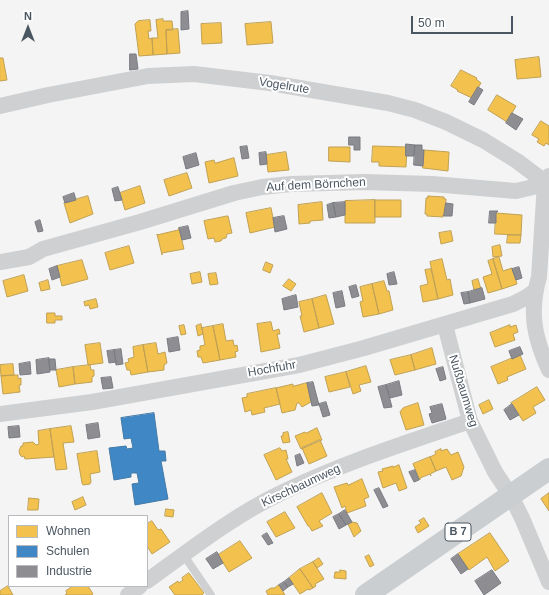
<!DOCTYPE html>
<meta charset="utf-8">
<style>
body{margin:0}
#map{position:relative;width:549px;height:595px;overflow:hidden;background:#f4f4f4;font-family:Arial,sans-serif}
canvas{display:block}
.legend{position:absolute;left:8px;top:515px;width:140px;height:72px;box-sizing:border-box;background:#fff;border:1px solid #b7bbc0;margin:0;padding:5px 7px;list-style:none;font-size:12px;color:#4a5661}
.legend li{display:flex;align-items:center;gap:8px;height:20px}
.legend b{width:20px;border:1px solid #b7bbc0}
.north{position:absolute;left:8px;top:8px;width:40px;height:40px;-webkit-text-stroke:3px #fff;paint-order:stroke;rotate:0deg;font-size:11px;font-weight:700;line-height:16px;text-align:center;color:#4a5661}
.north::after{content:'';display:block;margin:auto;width:14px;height:18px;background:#4a5661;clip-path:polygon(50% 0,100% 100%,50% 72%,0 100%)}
.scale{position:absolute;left:411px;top:16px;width:102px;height:18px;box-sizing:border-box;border:2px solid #4a5661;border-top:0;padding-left:5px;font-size:12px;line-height:14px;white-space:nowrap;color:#4a5661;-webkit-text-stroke:3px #fff;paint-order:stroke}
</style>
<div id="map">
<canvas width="549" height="595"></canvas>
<ul class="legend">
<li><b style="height:11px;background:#f2c14e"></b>Wohnen</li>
<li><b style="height:11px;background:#3f88c5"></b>Schulen</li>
<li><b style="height:11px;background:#8d8d92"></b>Industrie</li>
</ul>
<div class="north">N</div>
<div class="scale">50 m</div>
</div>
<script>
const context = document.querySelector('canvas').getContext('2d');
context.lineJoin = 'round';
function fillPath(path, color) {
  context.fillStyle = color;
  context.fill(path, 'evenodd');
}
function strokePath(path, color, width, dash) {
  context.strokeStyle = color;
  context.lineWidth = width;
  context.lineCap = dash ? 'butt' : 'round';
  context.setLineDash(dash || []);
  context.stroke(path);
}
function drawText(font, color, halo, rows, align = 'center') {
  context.font = font + ' Arial,sans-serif';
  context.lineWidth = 4;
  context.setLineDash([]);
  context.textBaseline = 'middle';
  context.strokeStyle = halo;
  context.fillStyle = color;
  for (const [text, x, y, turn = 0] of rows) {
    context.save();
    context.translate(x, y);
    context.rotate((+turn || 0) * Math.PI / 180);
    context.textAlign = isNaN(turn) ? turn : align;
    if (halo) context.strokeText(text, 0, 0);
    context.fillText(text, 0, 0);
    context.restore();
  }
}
const homes = new Path2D(`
 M163,19V21H172L173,30H166L167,54L153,55L152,38H158L156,20Z
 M150,20L151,31H148L149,39L152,38L153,55L139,56L135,24L138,21Z
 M271,22L273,43L247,45L245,24Z
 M221,23L222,43L202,44L201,24Z
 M178,29L180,53L167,54L166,30Z
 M539,57L541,77L517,79L515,60Z
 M0,58H3L7,80L0,81Z
 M461,70L477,78L476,79L481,83L472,98L457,91L458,90L451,86Z
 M497,95L516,106L507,122L488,110Z
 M541,121L549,126V145L546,143L544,146L537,142L539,139L532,135Z
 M373,146L407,147L406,167L379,166V162H372Z
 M329,147H350V162L329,161Z
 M424,150L449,152L448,171L423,168Z
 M286,152L289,170L268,172L266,155Z
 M234,158L238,176L209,183L205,162L214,160L215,163Z
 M187,173L192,188L169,196L164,180Z
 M140,186L145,203L125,210L120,193Z
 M88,196L93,214L70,223L64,203Z
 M428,196L444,197V199H446L445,215H443V217L427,216V214H425L426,198H428Z
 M375,200V223H345V201Z
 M375,200H401V217H375Z
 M322,202L323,220L310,221V223L299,224L298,205Z
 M271,208L275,227L250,233L246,213Z
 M496,213L522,215L521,235L495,234Z
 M227,216H228L232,233L227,234L226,238L222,239L221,241L215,242L214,238L208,239L204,221Z
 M179,228L184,249L162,253V255L157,234V235L178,230Z
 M451,231L453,241L441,244L439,233Z
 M508,235H521L520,243H507Z
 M500,245L502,256L493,257L492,247Z
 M129,246L134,263L110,270L105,253Z
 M499,257L503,271L512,268L517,284L502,289L493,259Z
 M442,259L447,280L450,279L453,295L438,299L430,262Z
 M493,259L502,289L488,293L483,277L492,274L488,261Z
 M82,260L88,279L62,286L57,266Z
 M266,262L273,265L270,273L263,270Z
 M431,269L438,299L423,302L420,286L428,284L425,270Z
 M200,272L202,282L192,284L190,274Z
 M216,273L218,284L210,285L208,274Z
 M24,275L28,291L7,297L3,281Z
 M289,279L296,284L291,291L283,286Z
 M478,279L481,289L474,290L472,281Z
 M48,280L50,289L41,291L39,283Z
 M384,281L387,291H389L393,310L379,314L372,284Z
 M372,284L379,314L363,317L360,302L363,301L360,287Z
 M326,295L334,324L319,328L312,299Z
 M96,299L98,307L90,309L89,305L85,306L84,302Z
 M312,299L319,328L304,332L300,316H302L299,302Z
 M47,313H55V316H62V320H55V323H47Z
 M271,322L273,331L279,329L280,334H277L280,348L261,352L257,324Z
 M201,324L203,334L198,336L196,326Z
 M223,324L226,341L233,340L234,346L237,345L238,351L235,352L236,357L220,360L213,326Z
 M184,325L186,334L181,335L179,326Z
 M510,325V327L516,325L518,332L513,334L515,340L495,347L490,333Z
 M213,326L220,360L203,363L201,357H198L197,351L200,350V346L205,345L202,328Z
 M100,343L103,363L88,365L85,345Z
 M156,343L158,354L165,352L167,363L164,365V370L148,372L143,345Z
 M143,345L148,372L131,375L130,370H127L125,363L129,362L128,359L134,357L133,347Z
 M432,348L436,364L415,370L411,355Z
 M411,355L415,370L395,375L390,360Z
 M520,355L526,369L507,377L508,380L498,384L491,367Z
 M13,364L14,375L1,376L0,365Z
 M90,365L91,370H94V376L92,377V382L75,384L73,367Z
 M366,366L371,382L359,385L361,391L353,394L346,372Z
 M73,367L75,384L59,387L56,370Z
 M346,372L350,387L329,392L325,377Z
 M14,375H18V379L21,378V385H19L20,392L3,394L1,376Z
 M307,383L311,402L302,407L299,403H297L295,410L282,413L276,388L293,384V386Z
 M537,387L545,400L533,407L536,413L523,421L511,403Z
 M276,388L280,404L264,408L265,412L252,415L251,410L245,412L242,398L247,397V394Z
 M489,400L493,409L483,414L479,405Z
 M418,403L424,425L406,430L400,412L403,408Z
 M71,426L74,442L63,443L67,469L56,470L50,429Z
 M317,428L322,440L301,449L295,436L305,432L306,433Z
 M50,429L54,457L25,459L24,456L22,457L20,455L19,451L21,446H23V443L33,442L36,445L39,444L38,431Z
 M288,432L290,442L283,443L281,436H283V433Z
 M320,440L327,456L309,464L302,448Z
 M280,448L282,451L286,450L288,459H286L292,472L276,480L264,455Z
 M441,449V451L447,449L451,455L458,452L464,467L461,476L452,480L446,467L436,471L430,457L436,454L435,452Z
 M97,451L100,472L90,474L91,482L90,484L83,485L82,483L77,454Z
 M430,457L436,471L430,474L431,476L430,474L420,478V480L413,464Z
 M399,465L407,488L399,491L396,483L383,488L378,472L383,471L382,469L393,466V467Z
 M362,479L369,497L364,499L366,506L347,513L345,506L342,508L334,487L347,483L348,485Z
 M322,493L332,513L319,521L323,526L312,531L309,526H308L297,507Z
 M549,493V511L541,499Z
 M83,497L86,505L75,510L72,502Z
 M29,498L39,499L38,510H28Z
 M166,509L174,510L173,517L165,516Z
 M285,512L295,528L276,537L267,522Z
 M424,518L429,526L418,533L415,527L421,523L419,521Z
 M152,521L158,530L161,529L170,542L152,554L147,546V524Z
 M352,522L357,523L361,531L354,537L348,524Z
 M490,533L509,561L495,571L487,557L469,570L458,554Z
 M240,541L252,558L229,572L218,555Z
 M369,555L374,565L370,567L365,557Z
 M319,558L323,564L317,568L313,562Z
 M313,562L324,579L315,584L316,586L313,588L300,569Z
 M300,569L313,588L309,590L308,589L300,594L289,578Z
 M340,570L346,571V579L334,578L335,572H340Z
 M189,573L204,593L202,595H175L169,587L178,581L179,583L183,580L182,578Z
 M279,585L285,595H268L266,591L271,588H274Z
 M8,586L13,595H0V591Z
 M73,586H88L93,594L92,595H65L67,593L66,591Z`);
const schools = new Path2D(`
 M154,413L159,451H165L166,461H161L168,499L135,505L132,484L139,483L137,473H131V477L114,480L109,448L126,446L127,449L133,448L131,438L124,439L121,418Z`);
const industry = new Path2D(`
 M188,11L189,29L181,30V12Z
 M130,54H136L138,69L130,70Z
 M478,87L483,90L474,105L469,102Z
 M512,113L523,119L516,130L506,123Z
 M349,137H360V150H354V145H349Z
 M406,144L415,145L414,156H406Z
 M415,145H422V150H424L423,166L414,165Z
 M247,146L249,158L242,159L240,147Z
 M266,152L267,164L260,165L259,153Z
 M196,153L199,165L186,169L183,157Z
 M118,187L122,200L115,201L112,189Z
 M74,193L76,200L65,203L63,197Z
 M345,202V215L336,217L333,203Z
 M333,203L336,217L329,218L327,205Z
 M446,203L453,204L452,216H444Z
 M490,211H498L496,213V223H489Z
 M284,216L287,229L275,232L273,218Z
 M40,220L43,231L38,232L35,222Z
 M188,226L191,238L182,240L179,228Z
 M57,266L60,277L52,280L49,269Z
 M519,267L522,278L516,280L512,269Z
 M394,272L397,284L389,285L387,274Z
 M356,285L359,296L352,298L349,287Z
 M482,288L485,299L470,303L468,292Z
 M342,291L345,306L336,308L333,293Z
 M468,292L470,303L464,304L461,293Z
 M296,295L298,307L284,310L282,299Z
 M178,337L180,350L169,352L167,339Z
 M520,347L523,354L512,359L509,351Z
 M121,349L123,364L116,365L114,350Z
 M114,350L116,362L109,363L107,351Z
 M49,358L50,372L37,374L36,360Z
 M49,359H55L56,370H50Z
 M30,362L31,374L20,375L19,364Z
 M443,367L446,379L440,381L436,369Z
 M111,377L113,388L103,389L101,378Z
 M399,381L402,395L390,398L386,385Z
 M313,382L319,405L312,406L307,383Z
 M386,385L392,407L384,408L378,387Z
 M326,402L330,415L323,417L319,404Z
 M442,404L446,419L432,423L429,414L432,413L430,407Z
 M512,404L519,415L510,420L504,410Z
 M98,423L100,437L88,439L86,425Z
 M19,426L20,437L9,438L8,427Z
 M300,454L304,463L297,466L295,456Z
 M415,470L419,480L414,482L409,472Z
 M379,488L388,506L383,508L374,490Z
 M345,510L352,522L346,525L339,514Z
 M339,514L346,525L339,529L333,517Z
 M267,533L273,543L268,545L262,536Z
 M217,552L223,563L213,569L206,559Z
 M458,554L468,569L461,574L451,559Z
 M492,570L501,583L484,595L475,581Z
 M289,578L293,584L288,587L284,582Z
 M284,582L288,587L283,591L279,585Z`);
const lane = new Path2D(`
 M183,554L211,595`);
const street = new Path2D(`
 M0,106L48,95L148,76L194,74L270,83L388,103L415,110L446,122L483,140L517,161L549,185
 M549,176L545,183L539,277C529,312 534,337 549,370
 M0,262L29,257L43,249L140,222L234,193L262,187L291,184L364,182L432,184L516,191L533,187L545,183
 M445,325L470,421L495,472L511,496L522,518L549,582
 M0,414L92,402L299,365L364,348L513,304L525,298L535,291
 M147,581C190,550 233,516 281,493C342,463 406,443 470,421
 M128,595L140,586`);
const primary = new Path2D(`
 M366,595L549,469`);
const shields = [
 [458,532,26]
];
const shieldNames = [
 ["B 7",458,532]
];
const streetNames = [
 ["Vogelrute",284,86,9],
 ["Auf dem Börnchen",316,185,-3],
 ["Hochfuhr",272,369,-10],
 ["Nußbaumweg",463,391,73],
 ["Kirschbaumweg",301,486,-25]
];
fillPath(homes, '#f2c14e');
strokePath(homes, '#c0a154', 1);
fillPath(schools, '#3f88c5');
strokePath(schools, '#4279a7', 1);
fillPath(industry, '#8d8d92');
strokePath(industry, '#797c83', 1);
strokePath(lane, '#ced0d2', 8);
strokePath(street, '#ced0d2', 16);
strokePath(primary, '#caced1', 22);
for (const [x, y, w] of shields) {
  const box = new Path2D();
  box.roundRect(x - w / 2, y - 9, w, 18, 3);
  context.fillStyle = '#fff';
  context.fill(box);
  strokePath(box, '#4a5661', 1);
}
drawText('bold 11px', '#4a5661', null, shieldNames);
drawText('12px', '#4a5661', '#fff', streetNames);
</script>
